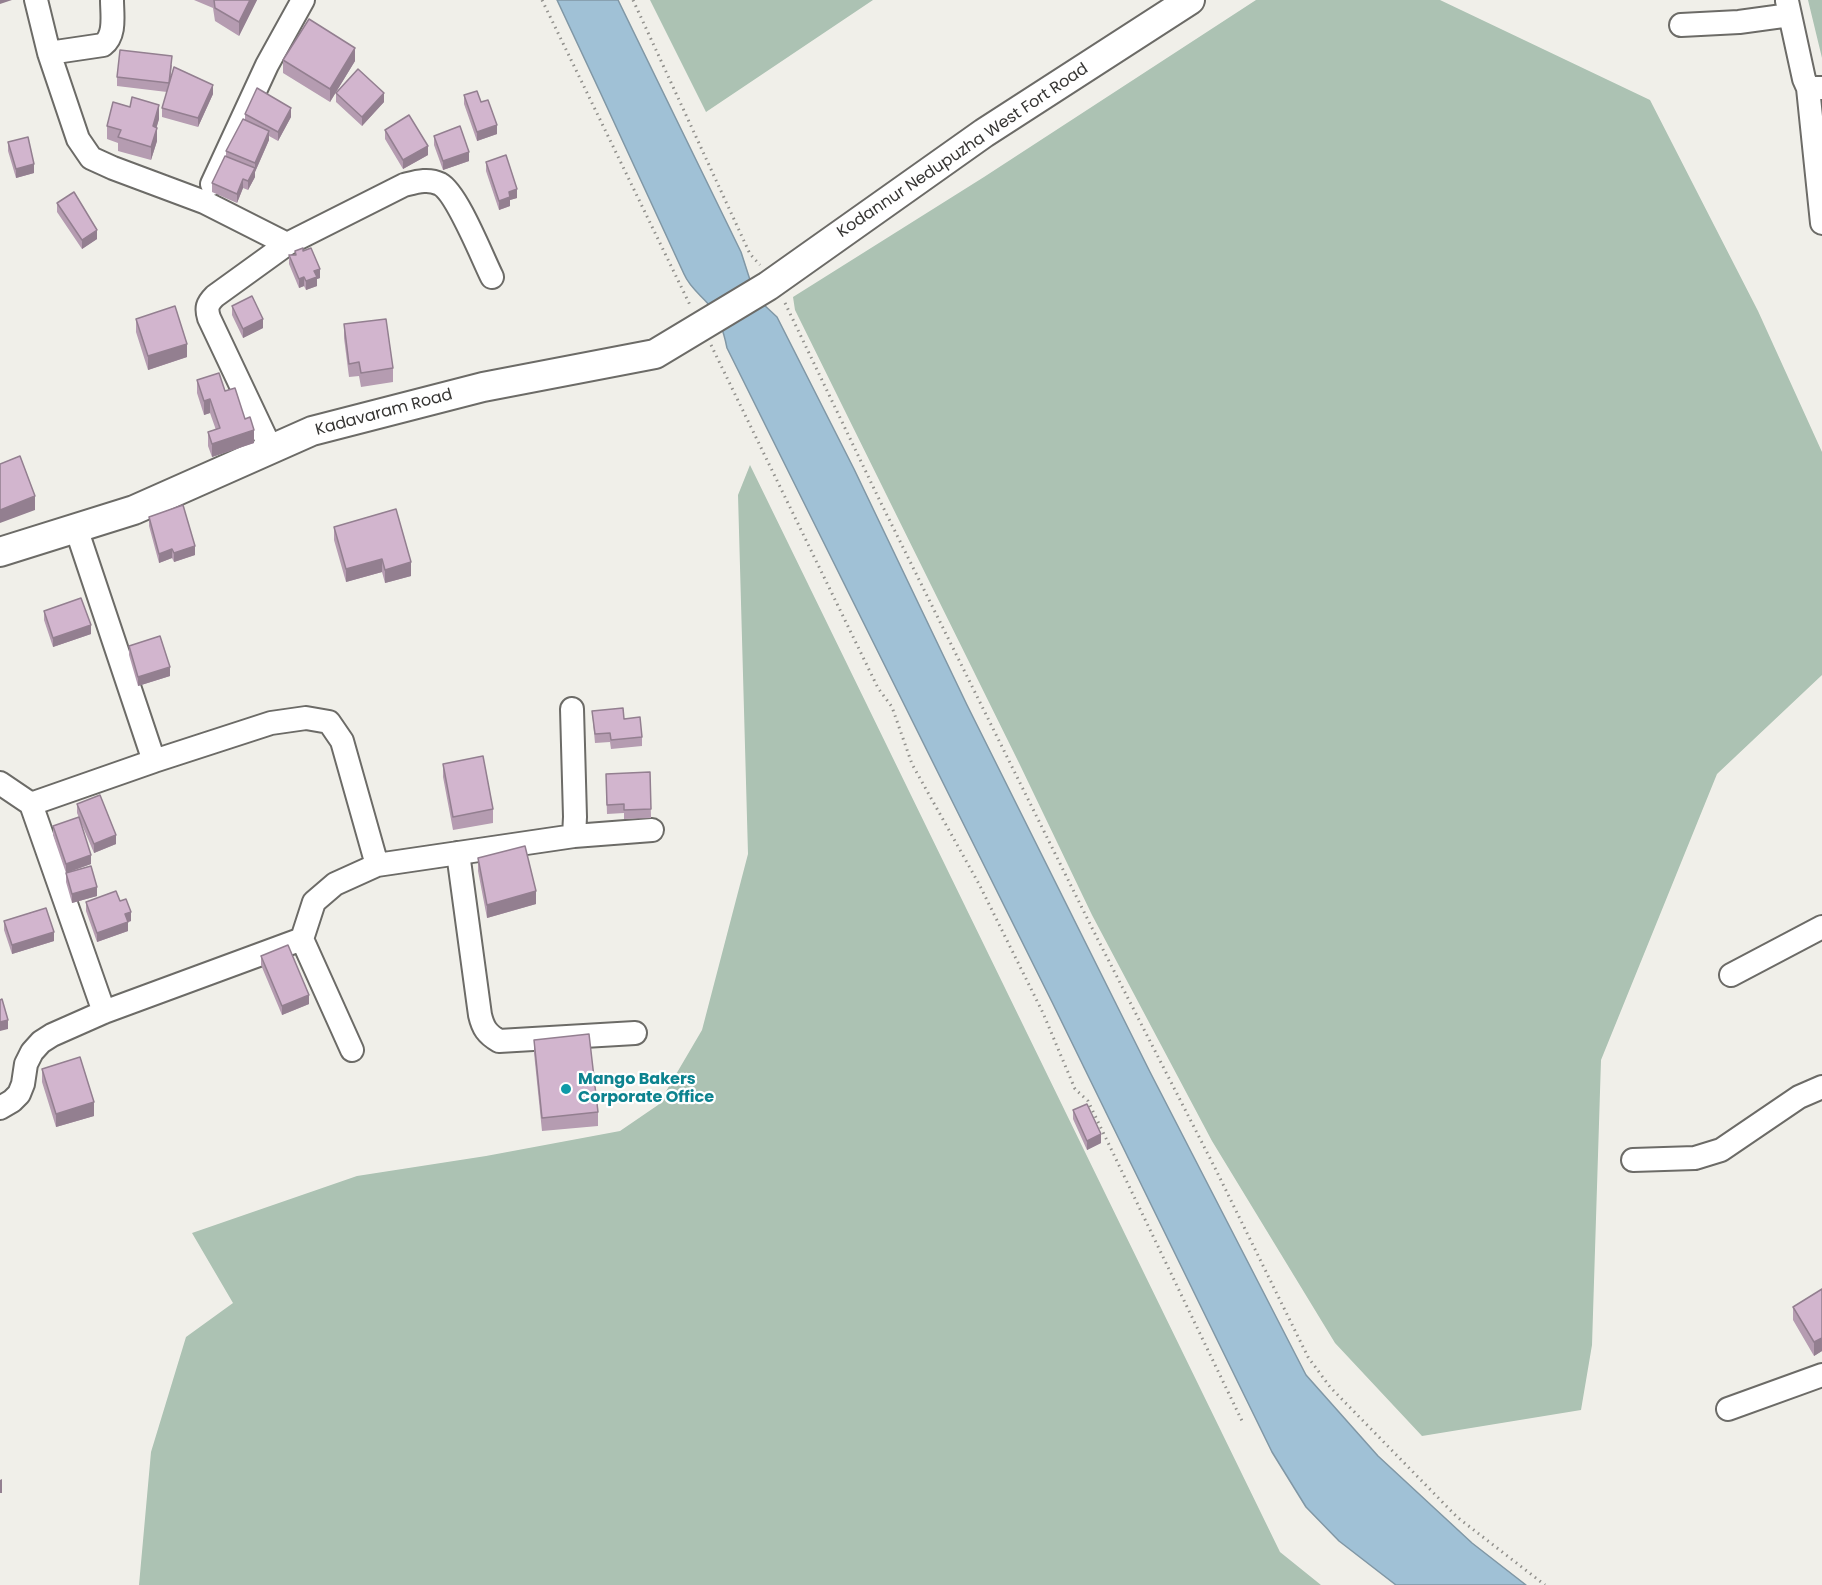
<!DOCTYPE html>
<style>
body{margin:0}
canvas{display:block;background:#f0efe9}
</style>
<canvas width="1822" height="1585"></canvas>
<script>
const context = document.querySelector('canvas').getContext('2d');
context.lineJoin = 'round';
function fillPath(path, color) {
  context.fillStyle = color;
  context.fill(path, 'evenodd');
}
function strokePath(path, color, width, dash) {
  context.strokeStyle = color;
  context.lineWidth = width;
  context.lineCap = dash ? 'butt' : 'round';
  context.setLineDash(dash || []);
  context.stroke(path);
}
function drawText(font, color, halo, rows, align = 'center') {
  context.font = font + ' Poppins,sans-serif';
  context.lineWidth = 4.5;
  context.setLineDash([]);
  context.textBaseline = 'middle';
  context.strokeStyle = halo;
  context.fillStyle = color;
  for (const [text, x, y, turn = 0] of rows) {
    context.save();
    context.translate(x, y);
    context.rotate((+turn || 0) * Math.PI / 180);
    context.textAlign = isNaN(turn) ? turn : align;
    if (halo) context.strokeText(text, 0, 0);
    context.fillText(text, 0, 0);
    context.restore();
  }
}
const green = new Path2D(`
 M650,0H873L706,112Z
 M1256,0H1440L1650,100L1758,311L1822,452V675L1717,774L1601,1060L1592,1345L1581,1410L1422,1436L1335,1343L1212,1141L1092,915L1020,765L795,310L793,297L984,177Z
 M1808,0H1822V58Z
 M750,465L1280,1552L1321,1585H139L151,1452L186,1337L233,1303L192,1233L357,1176L486,1156L620,1131L658,1105L702,1030L748,854L738,495Z`);
const water = new Path2D(`
 M557,0H618L741,252L751,283L762,303L777,317L854,469L967,705L1150,1072L1306,1375L1378,1456L1472,1543L1526,1585H1396L1339,1541L1306,1507L1272,1452L1052,1002L727,348C724,333 720,318 710,306C701,295 690,288 684,274C642,183 600,91 557,0Z`);
const path = new Path2D(`
 M542,0L690,305
 M633,0L750,254L760,265
 M785,303L879,499L1093,930L1214,1166L1308,1357L1330,1387L1457,1517L1545,1585
 M711,345L878,688L892,707L912,764L979,884L1043,1013L1075,1089L1088,1101L1243,1423`);
const minor = new Path2D(`
 M36,0L49,53L78,139L91,158L113,168L204,202L287,244L404,185C416,182 428,178 440,184C457,193 482,257 492,277
 M1787,1L1804,79L1808,88H1822
 M1681,25L1739,22L1790,15
 M49,53L103,45C116,35 112,15 112,0
 M1808,88L1822,223
 M212,184L267,65L303,0
 M271,449L209,318C206,308 207,304 215,296L287,244
 M76,528L154,761L271,723L306,718L329,722L342,741L377,865
 M0,783L31,804L104,1012
 M31,804L154,761
 M574,836L652,830
 M458,853L480,1015C483,1028 487,1034 499,1041L635,1033
 M302,939L352,1050
 M1731,975L1822,927
 M0,1108L12,1101L19,1094L23,1084L26,1064L32,1052L41,1042L52,1035L104,1012L302,939L314,902L335,884L377,865L574,836L575,817L572,709
 M1633,1160L1695,1158L1721,1150L1799,1097L1822,1087
 M1728,1409L1822,1375`);
const major = new Path2D(`
 M0,552L134,510L312,431L483,387L655,354L768,286L984,133L1190,0`);
const wall = new Path2D(`
 M194,0H257L239,36L215,21L213,8Z
 M283,60L355,61L330,102L283,73Z
 M172,65L170,81L213,94L198,127L162,117V108L167,92L117,86V77Z
 M336,93L384,102L362,126L336,102Z
 M464,95L481,102L497,134L477,141L464,104Z
 M245,114L291,117L278,141L269,136V140L255,172V177L248,190L243,188L237,203L212,192V183L226,156V151L245,120Z
 M159,119L156,128L157,141L151,160L118,151V143L107,139V126Z
 M385,130L428,155L403,169L385,139Z
 M434,136L469,161L443,170L434,145Z
 M8,142L34,173L16,178L8,151Z
 M486,162L517,198L510,200V206L499,210L486,171Z
 M57,203L97,239L82,249L57,212Z
 M295,251H303L320,278L317,279V286L306,290L304,286L299,288L289,264V255H295Z
 M232,306L263,328L243,338L232,315Z
 M136,319L187,357L148,370L136,332Z
 M344,324L393,368V382L361,387L359,376L349,377L344,338Z
 M197,380L225,391L245,419L254,443L212,457L208,446V432L216,430L210,413L204,415L197,393Z
 M149,517L195,555L174,562L172,558L159,563L149,526Z
 M334,527L411,576L385,583L382,572L346,582L334,540Z
 M44,611L91,634L53,647L44,620Z
 M129,646L170,676L138,686L129,655Z
 M592,711L624,719L642,737V746L611,749L610,742L595,743Z
 M443,764L493,809V823L453,830L443,777Z
 M650,772L651,818L624,819V813L607,814L606,783Z
 M77,804L116,844L94,853L77,813Z
 M53,826L91,864L66,873L53,835Z
 M478,858L536,904L487,918L478,871Z
 M66,873L97,896L72,903L66,882Z
 M120,901L131,921L128,922V931L97,942L86,911V902Z
 M4,921L54,941L12,954L4,930Z
 M261,956L309,1004L282,1015L261,965Z
 M534,1040L598,1112V1126L542,1131L534,1053Z
 M42,1069L94,1116L56,1127L42,1082Z
 M1073,1110L1101,1143L1087,1150L1073,1119Z
 M1822,1289V1351L1814,1356L1793,1320V1307Z`);
const shadedWall = new Path2D(`
 M0,0H12L0,4Z
 M250,0H257L239,36V22Z
 M355,48V61L330,102V89Z
 M213,85V94L198,127V118Z
 M384,93V102L362,126V117Z
 M159,105V119L153,140V126Z
 M291,108V117L278,141V132Z
 M497,125V134L477,141V132Z
 M157,128V141L151,160V147Z
 M269,131V140L255,172V177L248,190V181L255,169V163Z
 M428,146V155L403,169V160Z
 M469,152V161L443,170V161Z
 M34,164V173L16,178V169Z
 M243,179V188L237,203V194Z
 M517,189V198L510,200V206L499,210V201L509,192Z
 M97,230V239L82,249V240Z
 M320,269V278L317,279V286L306,290V281L314,271Z
 M304,277V286L299,288V279Z
 M263,319V328L243,338V329Z
 M187,344V357L148,370V356Z
 M210,399V413L204,415V401Z
 M254,430V443L212,457V444Z
 M35,496V510L0,523V510Z
 M195,546V555L174,562V553Z
 M172,549V558L159,563V554Z
 M382,559V572L346,582V569Z
 M411,562V576L385,583V570Z
 M91,625V634L53,647V638Z
 M170,667V676L138,686V677Z
 M116,835V844L94,853V844Z
 M91,855V864L66,873V864Z
 M97,887V896L72,903V894Z
 M536,891V904L487,918V905Z
 M131,912V921L128,922V931L97,942V933L125,914Z
 M54,932V941L12,954V945Z
 M309,995V1004L282,1015V1006Z
 M8,1020V1029L0,1031V1022Z
 M94,1102V1116L56,1127V1114Z
 M1101,1134V1143L1087,1150V1141Z
 M1822,1338V1351L1814,1356V1342Z
 M2,1479V1493H0V1480Z`);
const building = new Path2D(`
 M214,0H250L239,22L215,8Z
 M309,19L355,48L330,89L283,60Z
 M120,50L172,56L169,83L117,77Z
 M174,67L213,85L198,118L162,108Z
 M358,69L384,93L362,117L336,93Z
 M257,88L291,108L278,132L245,114Z
 M477,91L481,102L488,100L497,125L477,132L464,95Z
 M132,97L159,105L153,126L157,128L151,147L118,137L121,130L107,126L113,102L130,107Z
 M409,115L428,146L403,160L385,130Z
 M243,119L269,131L255,163L226,151Z
 M460,126L469,152L443,161L434,136Z
 M28,137L34,164L16,169L8,142Z
 M506,155L517,189L509,192L510,197L499,201L486,162Z
 M225,156L255,168L248,181L243,179L237,194L212,183Z
 M74,192L97,230L82,240L57,203Z
 M303,248V251L311,248L320,269L314,271L317,277L306,281L304,277L299,279L289,255H296L295,251Z
 M252,296L263,319L243,329L232,306Z
 M175,306L187,344L148,356L136,319Z
 M386,319L393,368L361,373L359,362L349,364L344,324Z
 M219,373L225,391L235,388L245,419L250,417L254,430L212,444L208,432L220,428L210,399L204,401L197,380Z
 M20,456L35,496L0,510V464Z
 M183,505L195,546L174,553L172,549L159,554L149,517Z
 M396,509L411,562L385,570L382,559L346,569L334,527Z
 M81,598L91,625L53,638L44,611Z
 M160,636L170,667L138,677L129,646Z
 M623,708L624,719L640,717L642,737L611,740L610,733L595,734L592,711Z
 M483,756L493,809L453,817L443,764Z
 M650,772L651,809L624,810V804L607,805L606,774Z
 M100,795L116,835L94,844L77,804Z
 M79,817L91,855L66,864L53,826Z
 M525,846L536,891L487,905L478,858Z
 M91,866L97,887L72,894L66,873Z
 M116,891L120,901L126,899L131,912L125,914L128,922L97,933L86,902Z
 M46,908L54,932L12,945L4,921Z
 M288,945L309,995L282,1006L261,956Z
 M2,999L8,1020L0,1022V1000Z
 M589,1034L598,1112L542,1118L534,1040Z
 M80,1057L94,1102L56,1114L42,1069Z
 M1087,1104L1101,1134L1087,1141L1073,1110Z
 M1822,1289V1338L1814,1342L1793,1307Z`);
const markers = [
 [566,1089,6,"#0f9aa8"]
];
const streetNames = [
 ["Kodannur Nedupuzha West Fort Road",963,151,-34],
 ["Kadavaram Road",384,413,-15]
];
const cultureNames = [
 ["Mango Bakers",578,1080],
 ["Corporate Office",578,1098]
];
fillPath(green, '#acc2b3');
fillPath(water, '#a0c1d6');
strokePath(water, '#8097a5', 1.5);
strokePath(minor, '#6c6b67', 26);
strokePath(major, '#6c6b67', 32);
strokePath(path, '#91908c', 3, [1.5, 4.5]);
strokePath(minor, '#fff', 22);
strokePath(major, '#fff', 28);
fillPath(wall, '#b59cb1');
fillPath(shadedWall, '#937f90');
fillPath(building, '#d2b5ce');
strokePath(building, '#937f90', 1.5);
for (const [x, y, r, color] of markers) {
  const dot = new Path2D();
  dot.arc(x, y, r, 0, 2 * Math.PI);
  context.fillStyle = color;
  context.fill(dot);
  strokePath(dot, '#fff', 2);
}
drawText('16px', '#353432', '#fff', streetNames);
drawText('bold 16px', '#0d838f', '#fff', cultureNames, 'left');
</script>
